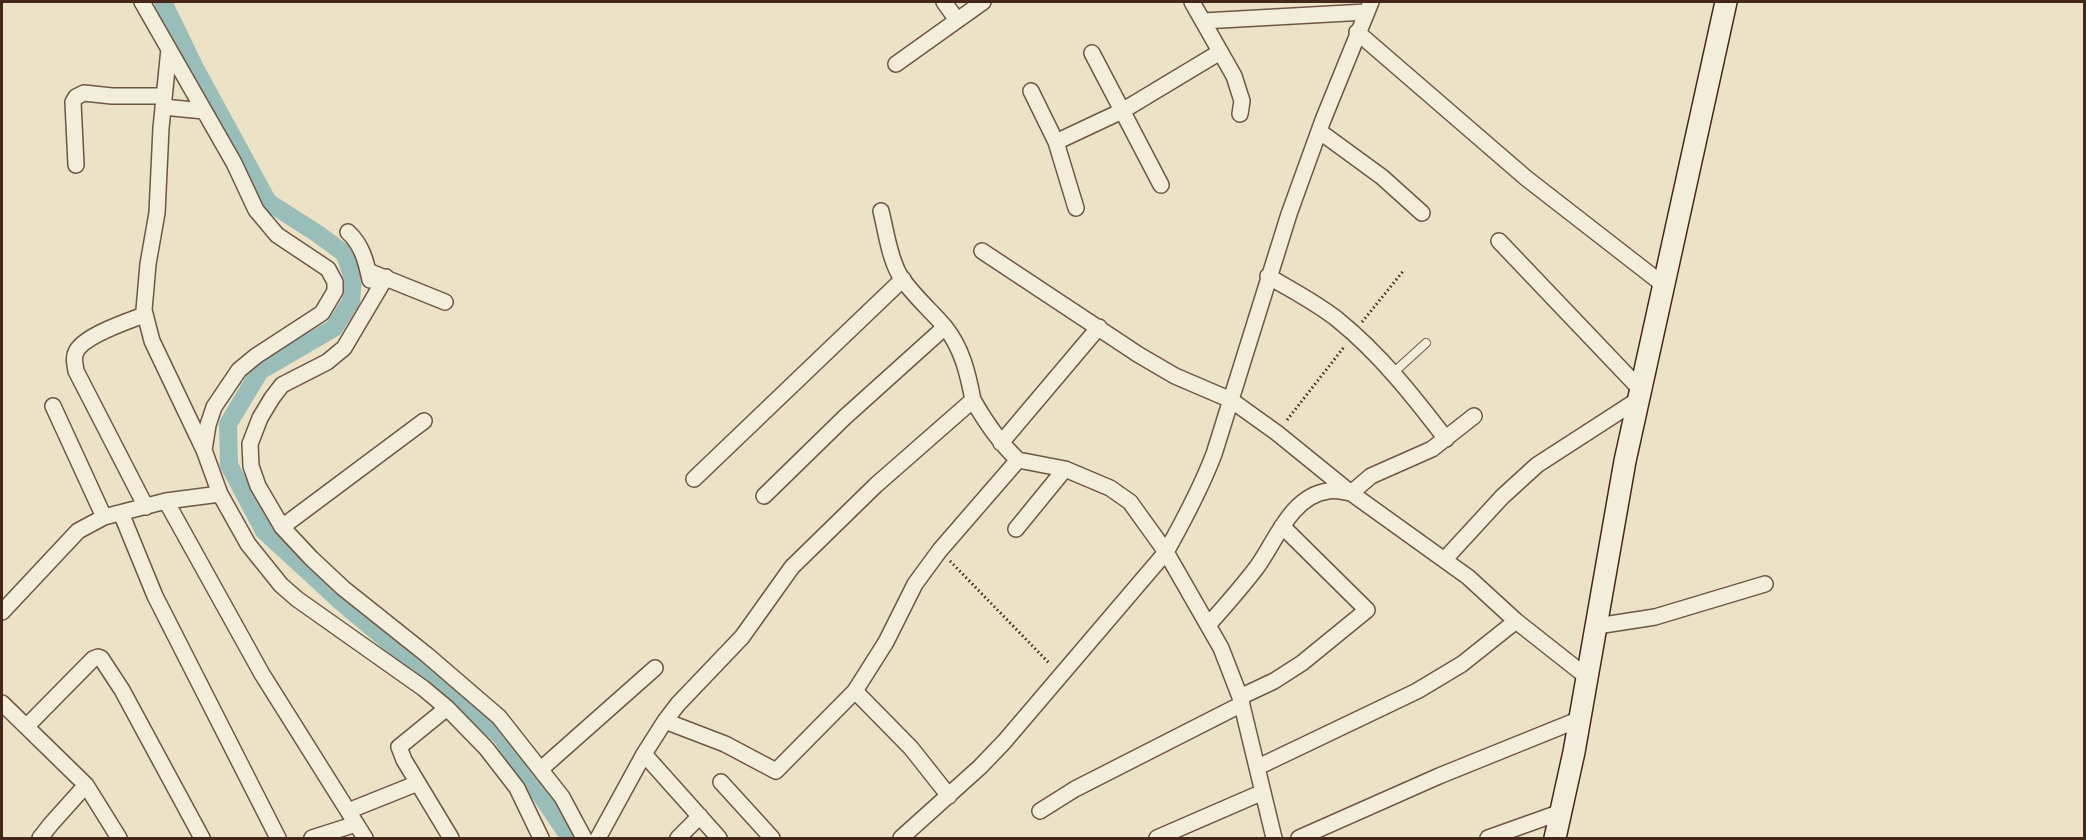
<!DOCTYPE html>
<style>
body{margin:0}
#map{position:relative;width:2086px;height:840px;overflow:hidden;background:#ece3c7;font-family:"EB Garamond",serif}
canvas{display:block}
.frame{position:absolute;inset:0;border:3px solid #45271a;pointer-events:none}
</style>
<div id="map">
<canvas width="2086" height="840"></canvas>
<div class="frame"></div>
</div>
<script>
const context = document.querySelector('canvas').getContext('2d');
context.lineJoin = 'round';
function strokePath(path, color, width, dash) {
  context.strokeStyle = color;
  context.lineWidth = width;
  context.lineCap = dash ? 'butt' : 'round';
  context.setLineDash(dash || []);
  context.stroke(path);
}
const canal = new Path2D(`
 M163,2L195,68L268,202L318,234L345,254L353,279L351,301L334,328L260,371L228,424L229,465L264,531L339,600L500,735L570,838`);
const path = new Path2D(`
 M1362,322L1404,270
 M1287,420L1344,347
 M950,561L1050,664`);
const service = new Path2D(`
 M1393,373L1426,343`);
const minor = new Path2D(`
 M142,2L234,163L256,210L277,235L328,269L335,282V291L322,313L256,356L239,370L214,407L208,425L204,450L220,494L248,544L281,585L297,599L423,688L447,708L486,748L517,788L541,838
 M944,2L957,20
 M1192,2L1234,76L1242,101L1240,114
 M1203,21L1366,12
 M1357,32L1526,178L1665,286
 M169,49L161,128L157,213L148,264L144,310L152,341L204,450
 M1092,53L1161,185
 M896,64L983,2
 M1031,91L1056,142L1076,208
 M163,107L204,111
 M1319,131L1382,177L1422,213
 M1056,142L1122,111L1220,52
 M76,165L73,102L76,97L84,93L112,96H164
 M881,211C886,231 889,256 899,274C911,294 930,309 945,327C962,348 968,374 973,400
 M348,232C362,245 366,261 370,280
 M1499,241L1641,390
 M982,251L1139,355L1175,376L1231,400L1277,433L1351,493L1468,577L1516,621L1587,677
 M368,271L445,302
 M1268,276C1291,290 1317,303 1338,320C1380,354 1414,397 1446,439
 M386,277L344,348L327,362L282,385L272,398L260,418L250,444L251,466L258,486L282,527L311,558L343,588L427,655L499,717L562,797L584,838
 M144,315C128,321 83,336 76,352C73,358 75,364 76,371L146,507
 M53,406L104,517
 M1001,443L1099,327
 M1018,460L1065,469L1110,488L1130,502L1166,552L1221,648L1240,697L1274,838
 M694,479L903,279
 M764,496L845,417L945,327
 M166,501L262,674L365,838
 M121,513L155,596L278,838
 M282,527L424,421
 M1016,529L1065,469
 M1445,559L1502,497L1537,465L1639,399
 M2,612L78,531L104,517L166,501L220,494
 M1209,624C1225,606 1242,587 1257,567C1276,541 1291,496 1328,491C1335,489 1344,492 1351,493L1371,476L1432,449L1474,416
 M1597,626L1655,617L1765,584
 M855,691L911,748L949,796
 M1240,697L1274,681L1302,663L1367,610L1282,526
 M2,703L86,785L119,838
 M447,708L399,747L404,760L451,838
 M27,726L93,659L98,657L101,658L122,690L202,838
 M644,754L719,838
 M1258,767L1417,691L1462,664L1516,621
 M541,769L655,668
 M721,782L772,838
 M348,811L418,783
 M1040,811L1075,789L1242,704
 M40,838L51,824L86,785
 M312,838L356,824
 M598,838L644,754L665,721L678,704L742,637L792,567L876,485L973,400C986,423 999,442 1018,460L940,550L915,584L886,642L855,691L776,771L725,744L665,721
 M678,838L700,816
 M901,838L980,767L1004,742L1166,552C1184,520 1201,488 1214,454L1289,214L1323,120L1371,2
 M1157,838L1263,792
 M1299,838L1439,776L1580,719
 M1488,838L1561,812`);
const secondary = new Path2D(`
 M1555,838L1574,752L1625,461L1726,2`);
strokePath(canal, '#99beb9', 18);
strokePath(service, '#6f5645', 10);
strokePath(minor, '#6f5645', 18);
strokePath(secondary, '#45271a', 24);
strokePath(path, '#45271a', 3, [1.5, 3]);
strokePath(service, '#f3eddb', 8);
strokePath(minor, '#f3eddb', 15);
strokePath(secondary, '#f3eddb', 21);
</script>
